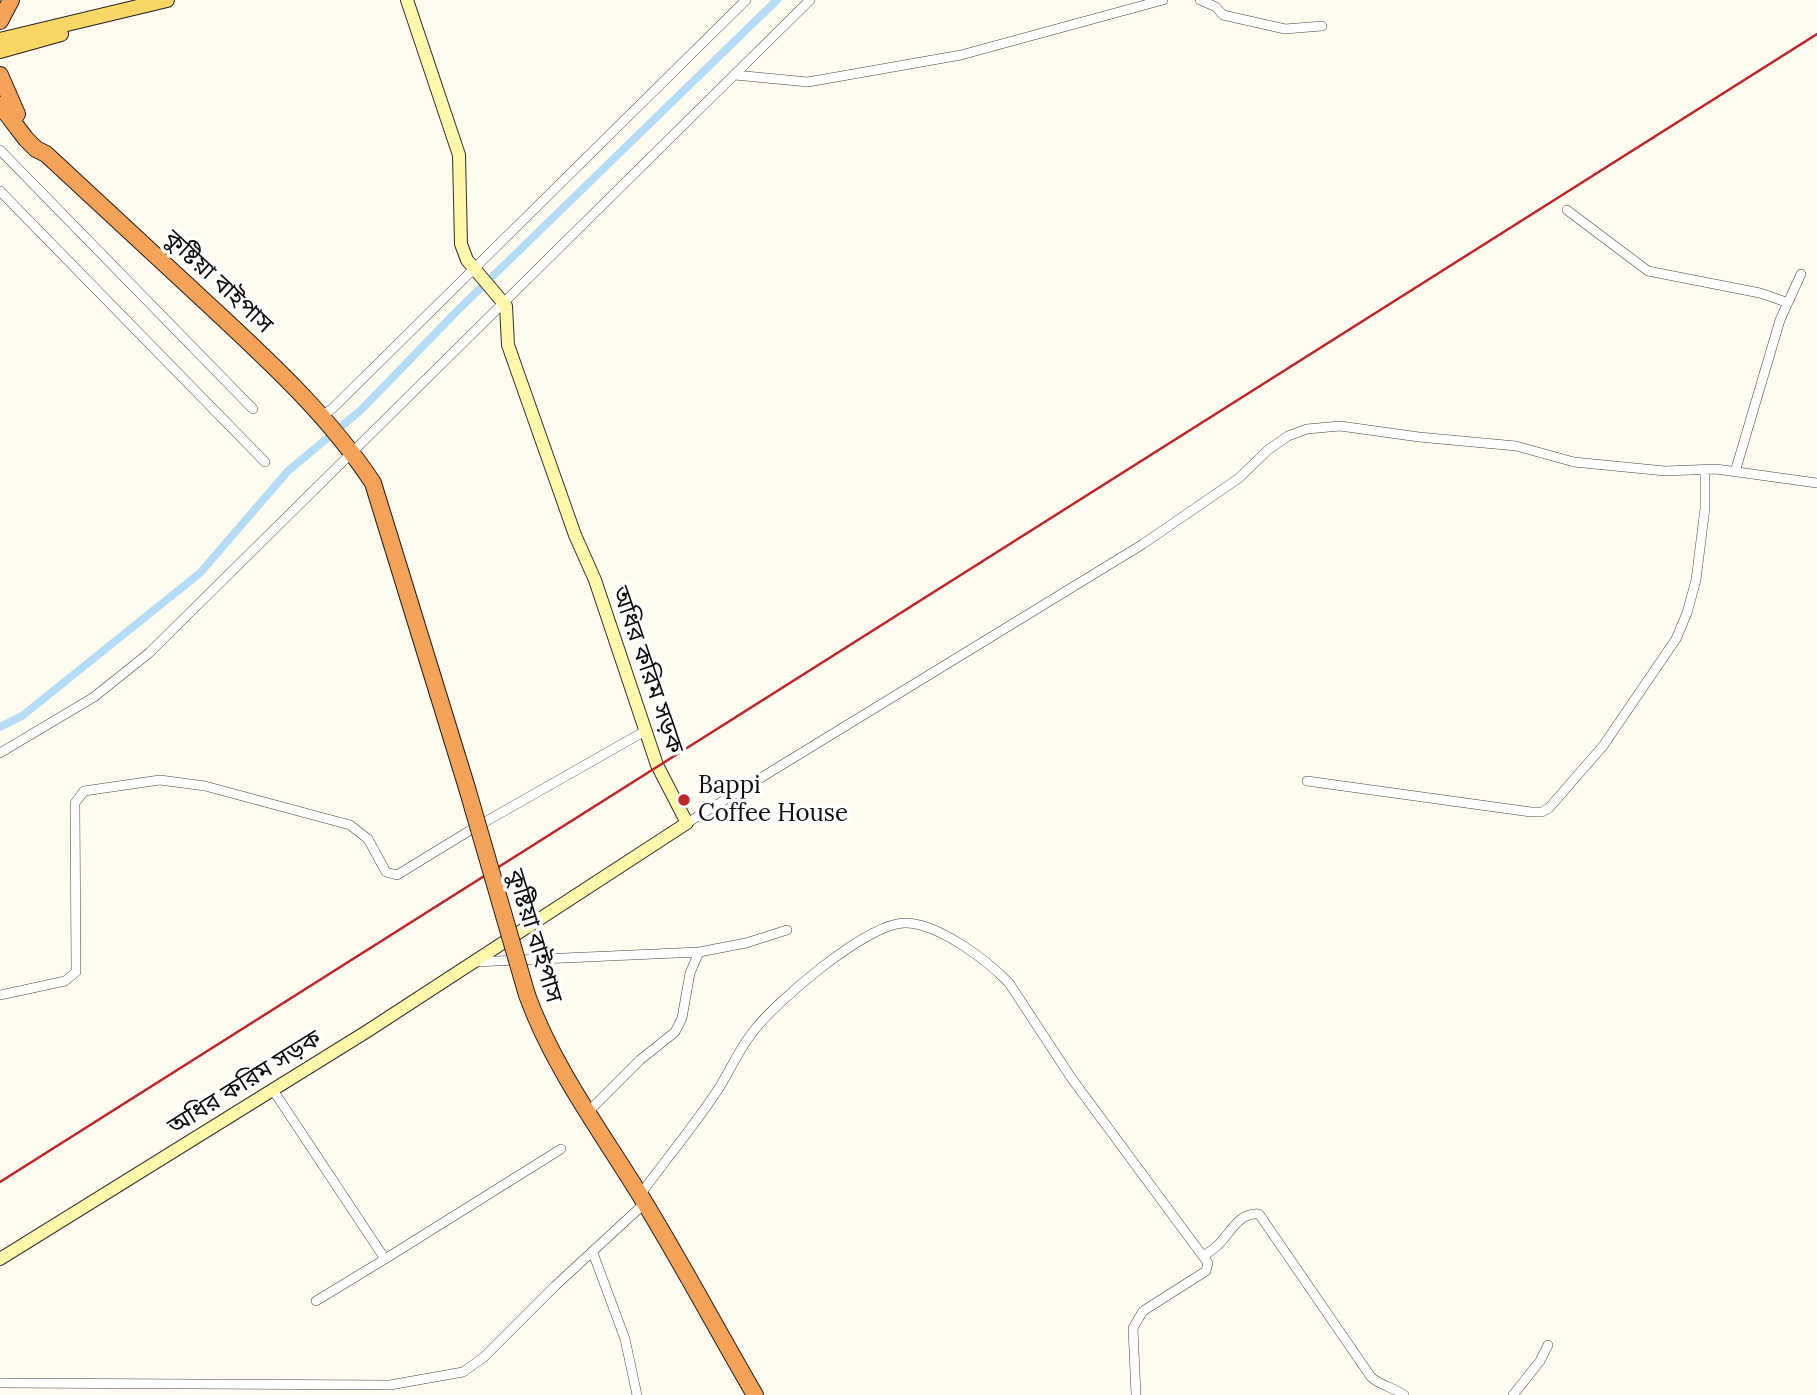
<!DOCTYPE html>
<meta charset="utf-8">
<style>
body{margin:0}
canvas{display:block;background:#fffcef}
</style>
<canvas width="1817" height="1395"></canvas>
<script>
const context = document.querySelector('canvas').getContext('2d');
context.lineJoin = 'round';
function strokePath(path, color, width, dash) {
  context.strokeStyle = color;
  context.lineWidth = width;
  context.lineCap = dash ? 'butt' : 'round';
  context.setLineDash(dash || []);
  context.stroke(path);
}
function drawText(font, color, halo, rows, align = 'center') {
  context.font = font + ' Lora,"Noto Sans Bengali",serif';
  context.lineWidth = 7;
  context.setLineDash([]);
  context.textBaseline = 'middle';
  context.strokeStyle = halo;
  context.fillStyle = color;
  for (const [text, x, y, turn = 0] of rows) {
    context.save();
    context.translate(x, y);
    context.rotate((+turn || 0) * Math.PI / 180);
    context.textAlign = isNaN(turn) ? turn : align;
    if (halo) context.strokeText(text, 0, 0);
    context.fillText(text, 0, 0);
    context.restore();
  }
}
const canal = new Path2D(`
 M0,727L22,716L200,573L288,471L361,410L458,310L777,0`);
const street = new Path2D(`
 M1200,0L1216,7L1223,15L1285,29L1322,26
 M735,75L808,82L961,55L1163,0
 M0,150L253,409
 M0,191L265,462
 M1567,210L1648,271L1760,293L1786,302
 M322,416L333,408L746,0
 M1735,472L1780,320L1801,274
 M0,753L94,697L149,653L810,0
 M1307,781L1531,812H1542L1549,808L1603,746L1676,639L1687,613L1696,580L1705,508V470
 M687,823L1143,544L1239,478L1268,450L1288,436L1307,429L1340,426L1419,437L1516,446L1574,462L1665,471L1716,469L1817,483
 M474,962L699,952L746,943L787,930
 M0,995L65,981L76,972L75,803L84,791L160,780L205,786L350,825L368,839L386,872L397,875L469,831L645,731
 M273,1090L385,1259L561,1149
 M588,1112L640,1060L675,1032L682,1018L690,973L699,952
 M640,1195C666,1159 695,1125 719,1088C730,1070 739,1050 752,1033C775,1002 867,923 905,923C938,923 987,960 1009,983L1072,1079L1208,1263L1206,1271L1143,1311L1133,1328L1136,1395
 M593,1253L625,1339L637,1395
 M1203,1256C1208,1253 1213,1250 1218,1245C1230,1234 1238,1212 1259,1214L1371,1377C1381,1386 1393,1387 1404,1395
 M316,1301L385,1259
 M0,1383L390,1385L463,1372L484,1357L555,1286L645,1203
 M1513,1395L1540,1361L1548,1345`);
const secondary = new Path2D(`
 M0,1259L366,1032L687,823L657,765L595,580L575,535L508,345L506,306L467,260L461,244L459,155L407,0`);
const primary = new Path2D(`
 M0,40L167,0
 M0,51L61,34`);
const highway = new Path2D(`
 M0,21L11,0
 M0,75L17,114
 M0,105L26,139L36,149L46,154C101,205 156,256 211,307C270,362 329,416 373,483L467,788
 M527,995C553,1067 600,1130 640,1195C680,1260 716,1328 755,1395`);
const rail = new Path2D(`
 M0,1182L1817,34`);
const highwayBridge = new Path2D(`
 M467,788L527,995`);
const markers = [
 [684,800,7,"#be262a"]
];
const streetNames = [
 ["কুষ্টিয়া বাইপাস",218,282,43],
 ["অধির করিম সড়ক",647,670,71],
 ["কুষ্টিয়া বাইপাস",534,936,73],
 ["অধির করিম সড়ক",245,1083,-32]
];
const poiNames = [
 ["Bappi",698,786],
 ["Coffee House",698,814]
];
strokePath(canal, '#b4dcf6', 8);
strokePath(street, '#414141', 10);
strokePath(secondary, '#303030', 14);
strokePath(primary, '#1f1f1f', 16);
strokePath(highway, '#1f1f1f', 18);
strokePath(street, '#fff', 9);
strokePath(secondary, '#fff7aa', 12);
strokePath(primary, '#f8d766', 14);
strokePath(highway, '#f4a258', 16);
strokePath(rail, '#be262a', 2.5);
strokePath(highwayBridge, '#1f1f1f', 18, []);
strokePath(highwayBridge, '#f4a258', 16);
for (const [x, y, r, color] of markers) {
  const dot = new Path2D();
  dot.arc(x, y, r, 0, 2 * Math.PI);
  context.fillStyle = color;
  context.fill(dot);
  strokePath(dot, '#fff', 2.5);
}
drawText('24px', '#0e0e0e', '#fff', streetNames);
drawText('24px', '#0e0e0e', '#fff', poiNames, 'left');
</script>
